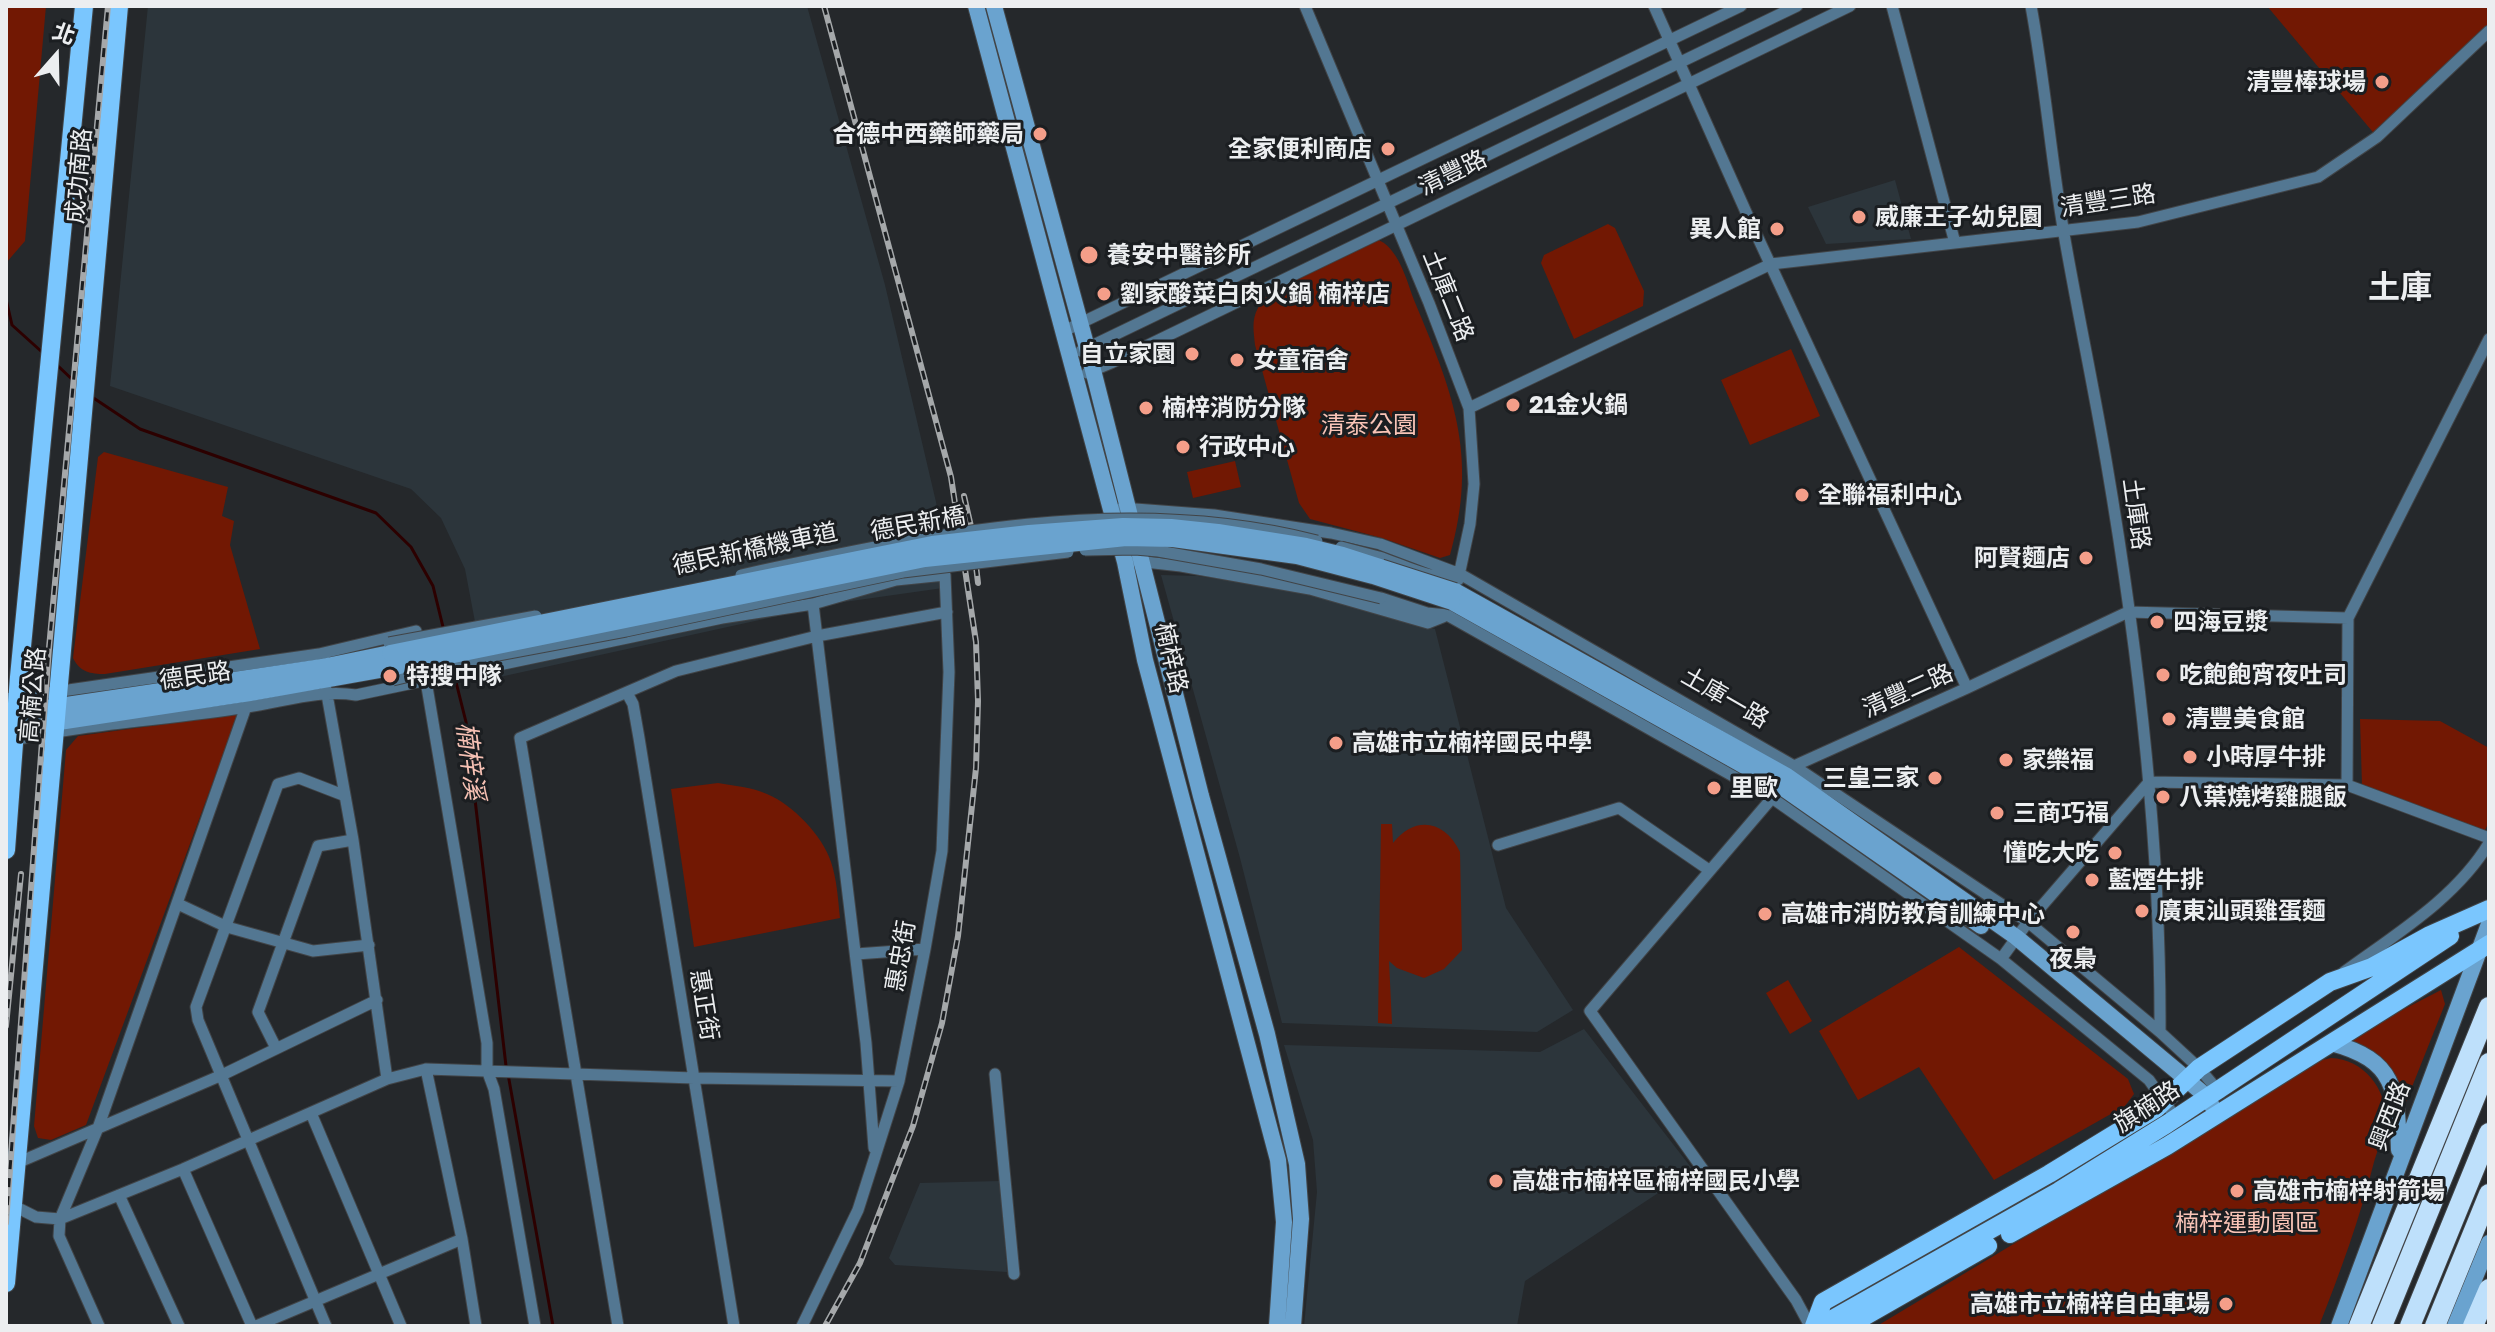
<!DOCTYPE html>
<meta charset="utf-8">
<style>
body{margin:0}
#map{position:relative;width:2495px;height:1332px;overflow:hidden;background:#25282b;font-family:"Golos Text","Noto Sans TC",sans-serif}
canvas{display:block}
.frame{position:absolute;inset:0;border:8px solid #eceef0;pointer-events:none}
.north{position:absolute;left:16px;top:16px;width:80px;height:80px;-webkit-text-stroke:6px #1b1e21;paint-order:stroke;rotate:20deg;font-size:22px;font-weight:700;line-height:32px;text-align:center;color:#eceef0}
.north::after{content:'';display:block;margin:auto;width:28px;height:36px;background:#eceef0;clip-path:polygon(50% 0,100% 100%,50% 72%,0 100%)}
</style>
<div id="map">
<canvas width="2495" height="1332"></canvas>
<div class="frame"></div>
<div class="north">北</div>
</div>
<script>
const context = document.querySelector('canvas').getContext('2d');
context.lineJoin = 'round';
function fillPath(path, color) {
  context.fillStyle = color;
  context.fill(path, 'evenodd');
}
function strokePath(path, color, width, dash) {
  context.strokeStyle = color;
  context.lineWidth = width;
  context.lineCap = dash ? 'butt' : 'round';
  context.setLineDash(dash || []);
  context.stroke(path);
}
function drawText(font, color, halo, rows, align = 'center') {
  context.font = font + ' "Golos Text","Noto Sans TC",sans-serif';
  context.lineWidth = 6;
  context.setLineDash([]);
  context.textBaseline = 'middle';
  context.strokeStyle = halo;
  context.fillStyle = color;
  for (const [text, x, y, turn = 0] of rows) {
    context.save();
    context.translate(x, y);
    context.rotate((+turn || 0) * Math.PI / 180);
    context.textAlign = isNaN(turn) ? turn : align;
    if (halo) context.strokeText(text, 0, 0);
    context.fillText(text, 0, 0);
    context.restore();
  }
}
const built = new Path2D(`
 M148,6H807L885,285L936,502L950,587L837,603L486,680L465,569L441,518L411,489L110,386Z
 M1895,180L1911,239L1826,244L1808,207Z
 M1161,575L1198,576L1309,593L1435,629L1506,908L1573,1010L1537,1032L1282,1023L1240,858Z
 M1584,1029L1693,1170L1525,1281L1517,1326H1304L1317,1192L1313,1140L1284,1045L1540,1052Z
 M1000,1181L1007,1272L895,1265L889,1258L920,1183Z`);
const green = new Path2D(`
 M6,6H46L25,241L6,263Z
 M2267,6H2489V28L2377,137Z
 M1608,224L1615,228L1644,291L1643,306L1574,339L1541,263L1544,255Z
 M1376,239C1398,246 1407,281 1414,300C1452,391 1479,454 1450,555L1440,558L1382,538L1310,519L1299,503L1255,345C1254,333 1251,320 1258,308C1273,280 1346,254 1376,239Z
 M1791,349L1820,416L1750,445L1721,380Z
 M104,452L228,487L222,516L234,521L230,545L260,649L105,674C90,674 80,672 73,658L98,457Z
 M1235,461L1241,487L1193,498L1187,472Z
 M238,714L86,1125L51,1140L38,1138L34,1126L66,750L78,736Z
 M2360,719L2440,721L2489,748V822L2484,832L2362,786Z
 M718,783C734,786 752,787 767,794C792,804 823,836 831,862C837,880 838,899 840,918L694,947L671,789Z
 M1381,824H1392L1393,843C1415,815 1445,820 1460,852L1462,950L1444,969L1424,978L1397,968L1389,961L1392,1024L1378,1023Z
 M1959,947L2128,1079L2134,1094L2125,1106L1994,1180L1919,1067L1858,1100L1819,1031Z
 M1788,980L1812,1021L1790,1034L1766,993Z
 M2441,990L2445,1004L2402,1112L2350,1037Z
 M2331,1058C2363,1059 2388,1089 2385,1121C2384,1134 2378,1149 2374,1162C2360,1218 2340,1273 2319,1326H1877L2318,1061Z`);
const stream = new Path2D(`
 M6,299L12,325L42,352
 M57,365L77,384
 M92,397L140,429L376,513L411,547L433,586L444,631
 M455,678L466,722L506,1066
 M508,1074L553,1326`);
const street = new Path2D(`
 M1305,6L1429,303L1469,408L1474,484L1470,524L1458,580
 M1654,6L1746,212L1967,688
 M1892,6L1955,243
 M2031,6C2045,82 2051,158 2064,234C2077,309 2093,384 2106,460C2138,647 2161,842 2160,1032
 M1062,332L1741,6
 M1081,351L1797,6
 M1087,373L1111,363L1850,6
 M1469,408L1771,264L2138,222L2318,177L2377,137L2489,31
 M1122,508L1214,515L1331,533L1380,544L1460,574L1794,766L2028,922L2160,1032L2199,1068L2220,1093
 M1379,557C1402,564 1437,584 1460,574
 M1136,561L1181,566L1310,589L1428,623L1443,617
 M1381,598L1427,613L1447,615L1772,798L2001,959L2149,1080L2178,1121
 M813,604L866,1043L874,1148
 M319,654L416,631L419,647
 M425,675L487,1043V1070L494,1089L535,1326
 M326,689L353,840L387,1079
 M627,693L633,704L639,738L734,1326
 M6,699L326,653
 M10,741C88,723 169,720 247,707C283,702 320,689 356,695L722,618L813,604L896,580L945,575L949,672L942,851L925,949L899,1081L858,1210L802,1326
 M2347,785L2348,618L2489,339
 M1498,845L1619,808L1709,870
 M178,904L227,927L313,951L369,945
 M856,954L925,949
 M2001,959L2028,922L2149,782L2347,785L2489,838
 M2344,972C2396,934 2456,898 2489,843
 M276,1048L258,1012L318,846L353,840
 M426,1069L462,1239L476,1326
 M995,1074L1014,1274
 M311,1113L401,1326
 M183,1169L252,1326
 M6,1174L17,1163L222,1075L377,1000
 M119,1195L179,1326
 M10,1204L36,1217L60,1219L183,1169L387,1079L426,1069L694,1078L899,1081
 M99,1326L59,1236L60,1219L98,1128L247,704
 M256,1326L462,1239
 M326,1326L198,1020L196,1007L278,784L299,778L343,795
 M618,1326L520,738L676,671L817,636L947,612
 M1810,1326L1796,1300L1590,1011L1772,798L1794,766L1967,688L2128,612L2348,618`);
const secondary = new Path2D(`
 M976,6L1125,562L1145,660L1278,1160L1284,1222L1277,1326
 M994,6L1093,370L1201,796L1267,1034L1297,1164L1301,1219L1293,1326
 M1455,591L1787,776L2016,937L2178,1072L2206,1096L2212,1106
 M1452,602L1780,786L1981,926
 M6,714L322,667L390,653
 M6,730L250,693L390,668
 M2331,1043C2396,1060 2397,1090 2399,1150
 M2339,1326L2489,924
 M2455,1326L2489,1243`);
const primary = new Path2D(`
 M6,850L19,677L84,6
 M2010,1234L2167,1146L2489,944
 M6,1283L119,6
 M1814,1326L1823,1302L2049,1174L2157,1108L2199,1068L2330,982L2372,967L2430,935L2489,909
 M1820,1326L2059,1191L2167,1124L2450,936
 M1848,1326L1988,1246`);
const highway = new Path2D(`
 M2359,1326L2489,1007
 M2382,1326L2489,1063
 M2410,1326L2489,1133
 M2435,1326L2489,1194
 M2473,1326L2489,1289`);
const rail = new Path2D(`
 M824,6L951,477L976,642L978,701L976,768L958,936L942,1023L913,1126L860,1263L825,1326
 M964,496L972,531L978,583
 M6,1026L21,874
 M6,1223L49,648L108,6`);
const streetBridge = new Path2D(`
 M1341,547L1379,557
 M1085,550L1135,549L1158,551L1261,569L1381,598
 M741,575C929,534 1125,492 1317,541
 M389,643L536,616
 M393,680L498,655L626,631L903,572L1068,552`);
const secondaryBridge = new Path2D(`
 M390,653L932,544L1029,533L1123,526L1171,527L1218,532L1306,546L1343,555L1455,591
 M390,668L925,559L1126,538L1173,539L1297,556L1373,576L1452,602`);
const markers = [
 [2382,82,8,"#f49e89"],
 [1040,134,8,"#f49e89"],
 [1388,149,8,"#f49e89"],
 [1859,217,8,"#f49e89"],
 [1777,229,8,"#f49e89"],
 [1089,255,10,"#f49e89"],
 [1104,294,8,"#f49e89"],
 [1192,354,8,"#f49e89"],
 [1237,360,8,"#f49e89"],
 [1513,405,8,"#f49e89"],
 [1146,408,8,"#f49e89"],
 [1183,447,8,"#f49e89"],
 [1802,495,8,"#f49e89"],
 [2086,558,8,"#f49e89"],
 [2157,622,8,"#f49e89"],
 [2163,675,8,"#f49e89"],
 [390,676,8,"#f49e89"],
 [2169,719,8,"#f49e89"],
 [1336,743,8,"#f49e89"],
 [2190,757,8,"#f49e89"],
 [2006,760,8,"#f49e89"],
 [1935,778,8,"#f49e89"],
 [1714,788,8,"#f49e89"],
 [2163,797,8,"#f49e89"],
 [1997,813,8,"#f49e89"],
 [2115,853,8,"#f49e89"],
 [2092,880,8,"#f49e89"],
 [2142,911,8,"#f49e89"],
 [1765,914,8,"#f49e89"],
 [2073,932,8,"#f49e89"],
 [1496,1181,8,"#f49e89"],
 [2237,1191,8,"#f49e89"],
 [2226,1304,8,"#f49e89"]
];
const poiNames = [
 ["清豐棒球場",2366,82,"right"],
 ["合德中西藥師藥局",1024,134,"right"],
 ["全家便利商店",1372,149,"right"],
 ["威廉王子幼兒園",1875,217],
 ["異人館",1761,229,"right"],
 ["養安中醫診所",1107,255],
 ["劉家酸菜白肉火鍋 楠梓店",1120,294],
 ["自立家園",1176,354,"right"],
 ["女童宿舍",1253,360],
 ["21金火鍋",1529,405],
 ["楠梓消防分隊",1162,408],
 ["行政中心",1199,447],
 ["全聯福利中心",1818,495],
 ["阿賢麵店",2070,558,"right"],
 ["四海豆漿",2173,622],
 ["吃飽飽宵夜吐司",2179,675],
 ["特搜中隊",406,676],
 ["清豐美食館",2185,719],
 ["高雄市立楠梓國民中學",1352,743],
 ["小時厚牛排",2206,757],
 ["家樂福",2022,760],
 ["三皇三家",1919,778,"right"],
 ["里歐",1730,788],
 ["八葉燒烤雞腿飯",2179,797],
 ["三商巧福",2013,813],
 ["懂吃大吃",2099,853,"right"],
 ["藍煙牛排",2108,880],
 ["廣東汕頭雞蛋麵",2158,911],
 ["高雄市消防教育訓練中心",1781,914],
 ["夜梟",2073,959,"center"],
 ["高雄市楠梓區楠梓國民小學",1512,1181],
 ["高雄市楠梓射箭場",2253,1191],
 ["高雄市立楠梓自由車場",2210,1304,"right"]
];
const streetNames = [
 ["清豐路",1453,173,-26],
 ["成功南路",79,176,-85],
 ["清豐三路",2108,201,-9],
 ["土庫二路",1448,296,68],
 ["土庫路",2136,514,82],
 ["德民新橋",918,524,-10],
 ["德民新橋機車道",755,549,-12],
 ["楠梓路",1171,658,77],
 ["德民路",195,676,-8],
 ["清豐二路",1908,691,-24],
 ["高楠公路",33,695,-85],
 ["土庫一路",1725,698,30],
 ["惠忠街",901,956,-80],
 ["惠正街",704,1005,81],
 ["旗楠路",2147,1107,-33],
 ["興西路",2390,1116,-69]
];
const parkNames = [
 ["清泰公園",1369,425],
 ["楠梓運動園區",2247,1223]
];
const waterNames = [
 ["楠梓溪",470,761,83]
];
const districtNames = [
 ["土庫",2400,288]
];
fillPath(built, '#2c353b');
fillPath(green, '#721803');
strokePath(stream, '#2c0000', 3);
strokePath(street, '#414447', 13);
strokePath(secondary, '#414447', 18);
strokePath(primary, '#414447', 20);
strokePath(highway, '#414447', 22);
strokePath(street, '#537792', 11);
strokePath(secondary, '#6aa3cf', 16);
strokePath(primary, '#7ac6fe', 18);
strokePath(highway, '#bee0fb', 20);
strokePath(rail, '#a5a8aa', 6);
strokePath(rail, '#1b1e21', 3, [9]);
strokePath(streetBridge, '#414447', 13, []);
strokePath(secondaryBridge, '#414447', 18, []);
strokePath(streetBridge, '#537792', 11);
strokePath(secondaryBridge, '#6aa3cf', 16);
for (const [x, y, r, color] of markers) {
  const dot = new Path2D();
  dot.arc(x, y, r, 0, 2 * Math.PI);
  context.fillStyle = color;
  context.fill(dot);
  strokePath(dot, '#1b1e21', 3);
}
drawText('bold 24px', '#eceef0', '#1b1e21', poiNames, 'left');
drawText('24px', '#eceef0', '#1b1e21', streetNames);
drawText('24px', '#f9c4b7', '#1b1e21', parkNames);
drawText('italic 26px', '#f5c0b3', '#1b1e21', waterNames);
drawText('bold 32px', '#eceef0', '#1b1e21', districtNames);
</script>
